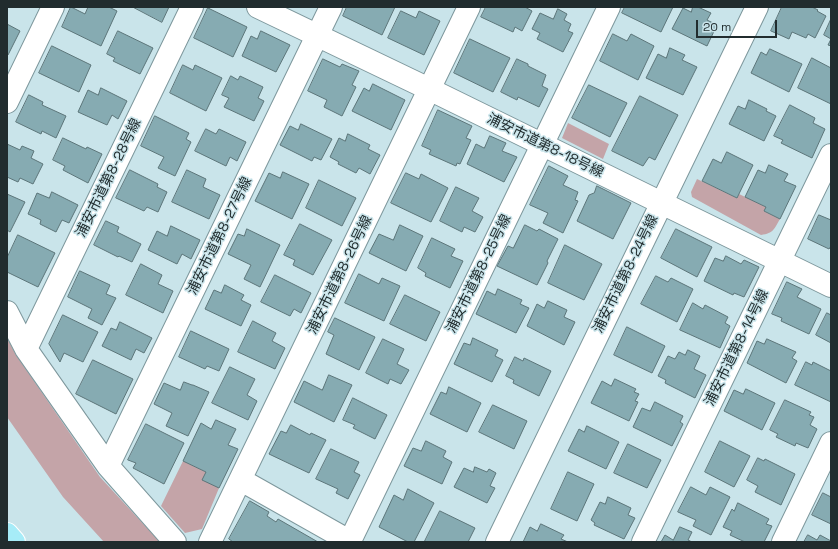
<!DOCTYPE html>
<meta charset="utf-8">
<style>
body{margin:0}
#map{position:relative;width:838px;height:549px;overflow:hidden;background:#c9e4ea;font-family:"Space Grotesk",sans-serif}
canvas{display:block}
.frame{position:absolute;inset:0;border:8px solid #212c2e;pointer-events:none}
.scale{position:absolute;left:696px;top:20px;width:81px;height:18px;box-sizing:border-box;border:2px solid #212c2e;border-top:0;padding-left:5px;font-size:12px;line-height:14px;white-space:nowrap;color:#212c2e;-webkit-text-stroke:3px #c9e4ea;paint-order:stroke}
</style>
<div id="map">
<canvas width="838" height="549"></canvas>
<div class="frame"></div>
<div class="scale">20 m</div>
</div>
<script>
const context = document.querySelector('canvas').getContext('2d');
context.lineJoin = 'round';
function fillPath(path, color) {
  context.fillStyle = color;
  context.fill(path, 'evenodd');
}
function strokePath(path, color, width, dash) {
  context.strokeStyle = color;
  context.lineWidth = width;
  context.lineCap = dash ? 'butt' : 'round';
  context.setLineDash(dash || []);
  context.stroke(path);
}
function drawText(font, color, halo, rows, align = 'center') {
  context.font = font + ' "Space Grotesk","Noto Sans JP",sans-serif';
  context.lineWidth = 3;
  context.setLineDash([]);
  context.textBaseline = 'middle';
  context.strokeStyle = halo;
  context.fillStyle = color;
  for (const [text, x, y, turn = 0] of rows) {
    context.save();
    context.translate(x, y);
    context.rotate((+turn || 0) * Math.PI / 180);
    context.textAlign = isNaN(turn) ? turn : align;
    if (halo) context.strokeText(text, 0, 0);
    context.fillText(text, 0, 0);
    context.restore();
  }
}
const green = new Path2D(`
 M568,123L609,144L603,159L562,138Z
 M697,179L737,198L739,194L766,207L764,211L780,219C774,229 774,233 761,235L692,197L691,192Z
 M7,338L16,355L100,477L160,542H104L63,497L7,417Z
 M183,461L206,472L219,488L202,529L185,533L161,506Z`);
const building = new Path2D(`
 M71,7L85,14L88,7H109L117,11L101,46L62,27Z
 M133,7H169L162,22Z
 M347,7H395L382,35L343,16Z
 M486,7H525L532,11L522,31L515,27L513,32L481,17Z
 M625,7H673L661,32L622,13Z
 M693,7H698L711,13L707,20L717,25L707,46L672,29L683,8L691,12Z
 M782,7H812L818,10L817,11L826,16L815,38L808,34L806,38L792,32L789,39L771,31Z
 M208,8L247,27L233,57L194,38Z
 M558,9L567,14L564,20L571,24L568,31L573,33L563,52L537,39L540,33L532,29L540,13L553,19Z
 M401,11L416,18L419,11L440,21L424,55L388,38Z
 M831,19V46L828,45L831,39L824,35Z
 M7,24L20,31L8,55H7Z
 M118,31L153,48L140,74L113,61L115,58L107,54Z
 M261,31L290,45L276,72L242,56L251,36L257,39Z
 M613,34L627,41L631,34L654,46L638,80L600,61Z
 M470,39L510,58L493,92L454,73Z
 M52,46L91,65L79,92L39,73Z
 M670,48L685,55L682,60L697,67L683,95L646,78L658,54L666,58Z
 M770,49L802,64L789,92L751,73L761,52L766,55Z
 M812,58L831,68V104L798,88Z
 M323,59L340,67L342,64L359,71L352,85L356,87L342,116L324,107L327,100L308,91Z
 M517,59L528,64V66L546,75L542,86L548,89L539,107L518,97L517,100L501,92Z
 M183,65L193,70L195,65L222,78L206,111L170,93Z
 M231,76L238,80L240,76L263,87L258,98L264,101L254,121L224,107L229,98L222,95Z
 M373,84L405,100L391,130L352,111L364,88L369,91Z
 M589,85L627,103L610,137L572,118Z
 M101,88L127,101L118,119L112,115L107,125L78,112L88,90L98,95Z
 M29,95L43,102L42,105L66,116L56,138L42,131L41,134L16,122Z
 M640,96L678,115L655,160L649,157L643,166L612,151Z
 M749,100L767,109L766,111L776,116L764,141L729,124L738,106L745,109Z
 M790,105L815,118L813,123L825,129L812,158L781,143L783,140L774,136Z
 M438,110L472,126L466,138L471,140L460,164L457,163L456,166L429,154L431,150L422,146Z
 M155,116L189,133L186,139L191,142L175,176L158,168L164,157L141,146Z
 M301,124L332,139L321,160L314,157L312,161L280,145L290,126L298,130Z
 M206,129L216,134L219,129L246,142L237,161L230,157L226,166L195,151Z
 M348,134L370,145L368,149L380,155L370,174L359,168L356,173L338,164L339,162L330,157L339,138L345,141Z
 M490,136L506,143L502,151L517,157L504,182L467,164L476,144L484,148Z
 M63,138L86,149L87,147L102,154L88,183L63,170L65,166L53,160Z
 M7,144L20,150L22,146L34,151L31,158L43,164L33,184L20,178L18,182L7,177Z
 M727,152L753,165L737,198L702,181L713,159L721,163Z
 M769,165L788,174L784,181L796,186L780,219L764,211L766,207L745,197L758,170L765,173Z
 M549,166L568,176L563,185L578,192L575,200L578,201L563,233L543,223L548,213L530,205Z
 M130,170L158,184L157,187L167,192L158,212L147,207L144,211L116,198Z
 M187,170L206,179L203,187L220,195L209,219L172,202Z
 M283,172L309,184L292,219L255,201L269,173L280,178Z
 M406,173L419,179L421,174L448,188L431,222L391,203Z
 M319,180L356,198L342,226L306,208Z
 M597,186L631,203L613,239L577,221L589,195L594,193Z
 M456,187L479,198L472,211L483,217L475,232L464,227L462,232L440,221Z
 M52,192L78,205L69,223L62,220L56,232L40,224L41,220L28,214L37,193L49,198Z
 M7,194L25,202L10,232L7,230Z
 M819,215L831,220V246L829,249L808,239Z
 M106,221L119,227L117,232L141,244L132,262L119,256L118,257L94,245Z
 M300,224L332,240L313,275L293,265L295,260L284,255Z
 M400,225L423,236L406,271L369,253L379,234L393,240Z
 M525,225L537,231L539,229L558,239L547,261L548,263L537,285L497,266L508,246L513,248Z
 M171,226L200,240L191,259L182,254L177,264L148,250L157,231L167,236Z
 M247,229L280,245L260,287L244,279L251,265L228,254L238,234L244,236Z
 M676,229L712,247L697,277L661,258Z
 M18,235L55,253L38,287L7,272V258Z
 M432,238L455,249L451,256L463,261L450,288L425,276L426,273L418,268Z
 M565,245L602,264L584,300L548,283Z
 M726,256L741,264L744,260L759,267L744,297L734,293L733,295L704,281L715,258L723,261Z
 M141,264L162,275L158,284L173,291L163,313L126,295Z
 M80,271L110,285L106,294L116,298L102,325L88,318L92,309L68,297Z
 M359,274L379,284L382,278L400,286L384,321L345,303Z
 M275,275L311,293L301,313L294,309L290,316L261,302Z
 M656,276L668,282L671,278L693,289L677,322L641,304Z
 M787,282L802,289L797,297L821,309L809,334L781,321L782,318L772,314Z
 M225,285L244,295L241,300L251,305L241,326L205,309L214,290L221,293Z
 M498,289L522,300L520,304L529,308L516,333L476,314L487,291L495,295Z
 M405,295L440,312L426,341L390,324Z
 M548,301L567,310L564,317L575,322L564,345L527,326L537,304L544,308Z
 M693,303L703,309L705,305L728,317L725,323L730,326L720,348L680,330Z
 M827,313L831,315V343L816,335Z
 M63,315L98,332L83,362L64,353L60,362L49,344Z
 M335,318L375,337L359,370L326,354L334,335L328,332Z
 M253,321L276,333L272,341L285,348L275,369L238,352Z
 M120,322L152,338L144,353L136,349L131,360L102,346L111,328L116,330Z
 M627,327L665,346L652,373L614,355Z
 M191,331L229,349L219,371L207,366L205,369L179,357Z
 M473,338L498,350L495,356L503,360L492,382L454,364L464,343L470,345Z
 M383,339L404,349L397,364L409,370L401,384L390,379L388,384L366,373Z
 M767,339L796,352L792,358L797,361L786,383L747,363L757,341L764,344Z
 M688,350L700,356L694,369L706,375L695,398L665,383L666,380L658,376L668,356L675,359L679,352L685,355Z
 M515,357L523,361L524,358L551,371L539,396L513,383L514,380L506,376Z
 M93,360L133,379L116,414L76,394Z
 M806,362L812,365L813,362L831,371V402L795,385Z
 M230,367L255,379L247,395L257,401L248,420L212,403Z
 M329,375L352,385L334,422L294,402L304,381L322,390Z
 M615,379L636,389L634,392L639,394L635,401L638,402L629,421L591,403L602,381L611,386Z
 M184,382L192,385H193L209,392L188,436L166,426L172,413L154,404L164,383L180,390Z
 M449,387L481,403L467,432L430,414L441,392L446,394Z
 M746,389L775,403L762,430L724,411L734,390L743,394Z
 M353,398L387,415L375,439L353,428L355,425L343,420Z
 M785,400L811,412L809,415L814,417L810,425L817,429L808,448L796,443L795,446L776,437L778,434L770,430Z
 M655,402L683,416L680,422L683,424L672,446L633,427L642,408L650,411Z
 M493,405L527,421L514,449L479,432Z
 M216,420L236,429L228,445L238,449L219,488L202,480L206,472L183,461L201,423L211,429Z
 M146,424L184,443L164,484L133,468L136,463L128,460Z
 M291,425L310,435L311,433L326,440L309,473L269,454L281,431L286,433Z
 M587,426L619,442L606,469L568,451L579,429L584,432Z
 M426,441L446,451L443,457L452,462L442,484L404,466L413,448L421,451Z
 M720,441L750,456L734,487L705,472Z
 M628,444L661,460L647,488L614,473Z
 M331,449L359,462L354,472L360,475L348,499L336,493L338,489L316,479Z
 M758,458L764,461L765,459L795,474L781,505L755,492L758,486L747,480Z
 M475,467L487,472L489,469L496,473L490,486L495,488L487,503L454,487L464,468L473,472Z
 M568,472L594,484L577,521L551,509Z
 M691,487L706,495L710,487L730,497L711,535L693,526L696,520L678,512Z
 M408,489L434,503L414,542H408L379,527L394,495L403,500Z
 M823,493L831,497V524L812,515Z
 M608,497L631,508L628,515L635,518L624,539L594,525L595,523L591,520L600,502L605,504Z
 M250,501L269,512L267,516L276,522L278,519L318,542H233L229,539Z
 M738,503L769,519L766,524L772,526L764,542H745L730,535L732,531L723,527L732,509L734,511Z
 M440,511L475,528L468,542H428L425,541Z
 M541,524L564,535L561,539L568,542H523L530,527L537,531Z
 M680,527L692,532L688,540L692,542H661L665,535L673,540Z
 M808,535L817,540L820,535L831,541V542H804Z`);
const minor = new Path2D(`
 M258,7L429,89L831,286
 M7,102L53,7
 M7,312L26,349L108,466L175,542
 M26,349L192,7
 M108,466L331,7
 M241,480L351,542
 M350,541L609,7
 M210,542L469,7
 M497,542L757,7
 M643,542L831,155
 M783,542L831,443`);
const trunk = new Path2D(`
 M7,534L14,542`);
const streetNames = [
 ["浦安市道第8-18号線",545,146,26],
 ["浦安市道第8-28号線",109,178,-64],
 ["浦安市道第8-27号線",220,236,-64],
 ["浦安市道第8-25号線",479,274,-64],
 ["浦安市道第8-24号線",626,274,-64],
 ["浦安市道第8-26号線",340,275,-64],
 ["浦安市道第8-14号線",737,348,-64]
];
fillPath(green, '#c4a4a8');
fillPath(building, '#86abb2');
strokePath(building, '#5c7579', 1);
strokePath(minor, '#7d979c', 24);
strokePath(trunk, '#fff', 24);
strokePath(minor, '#fff', 22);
strokePath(trunk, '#a6ecf8', 22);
drawText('14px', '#212c2e', '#c9e4ea', streetNames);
</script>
